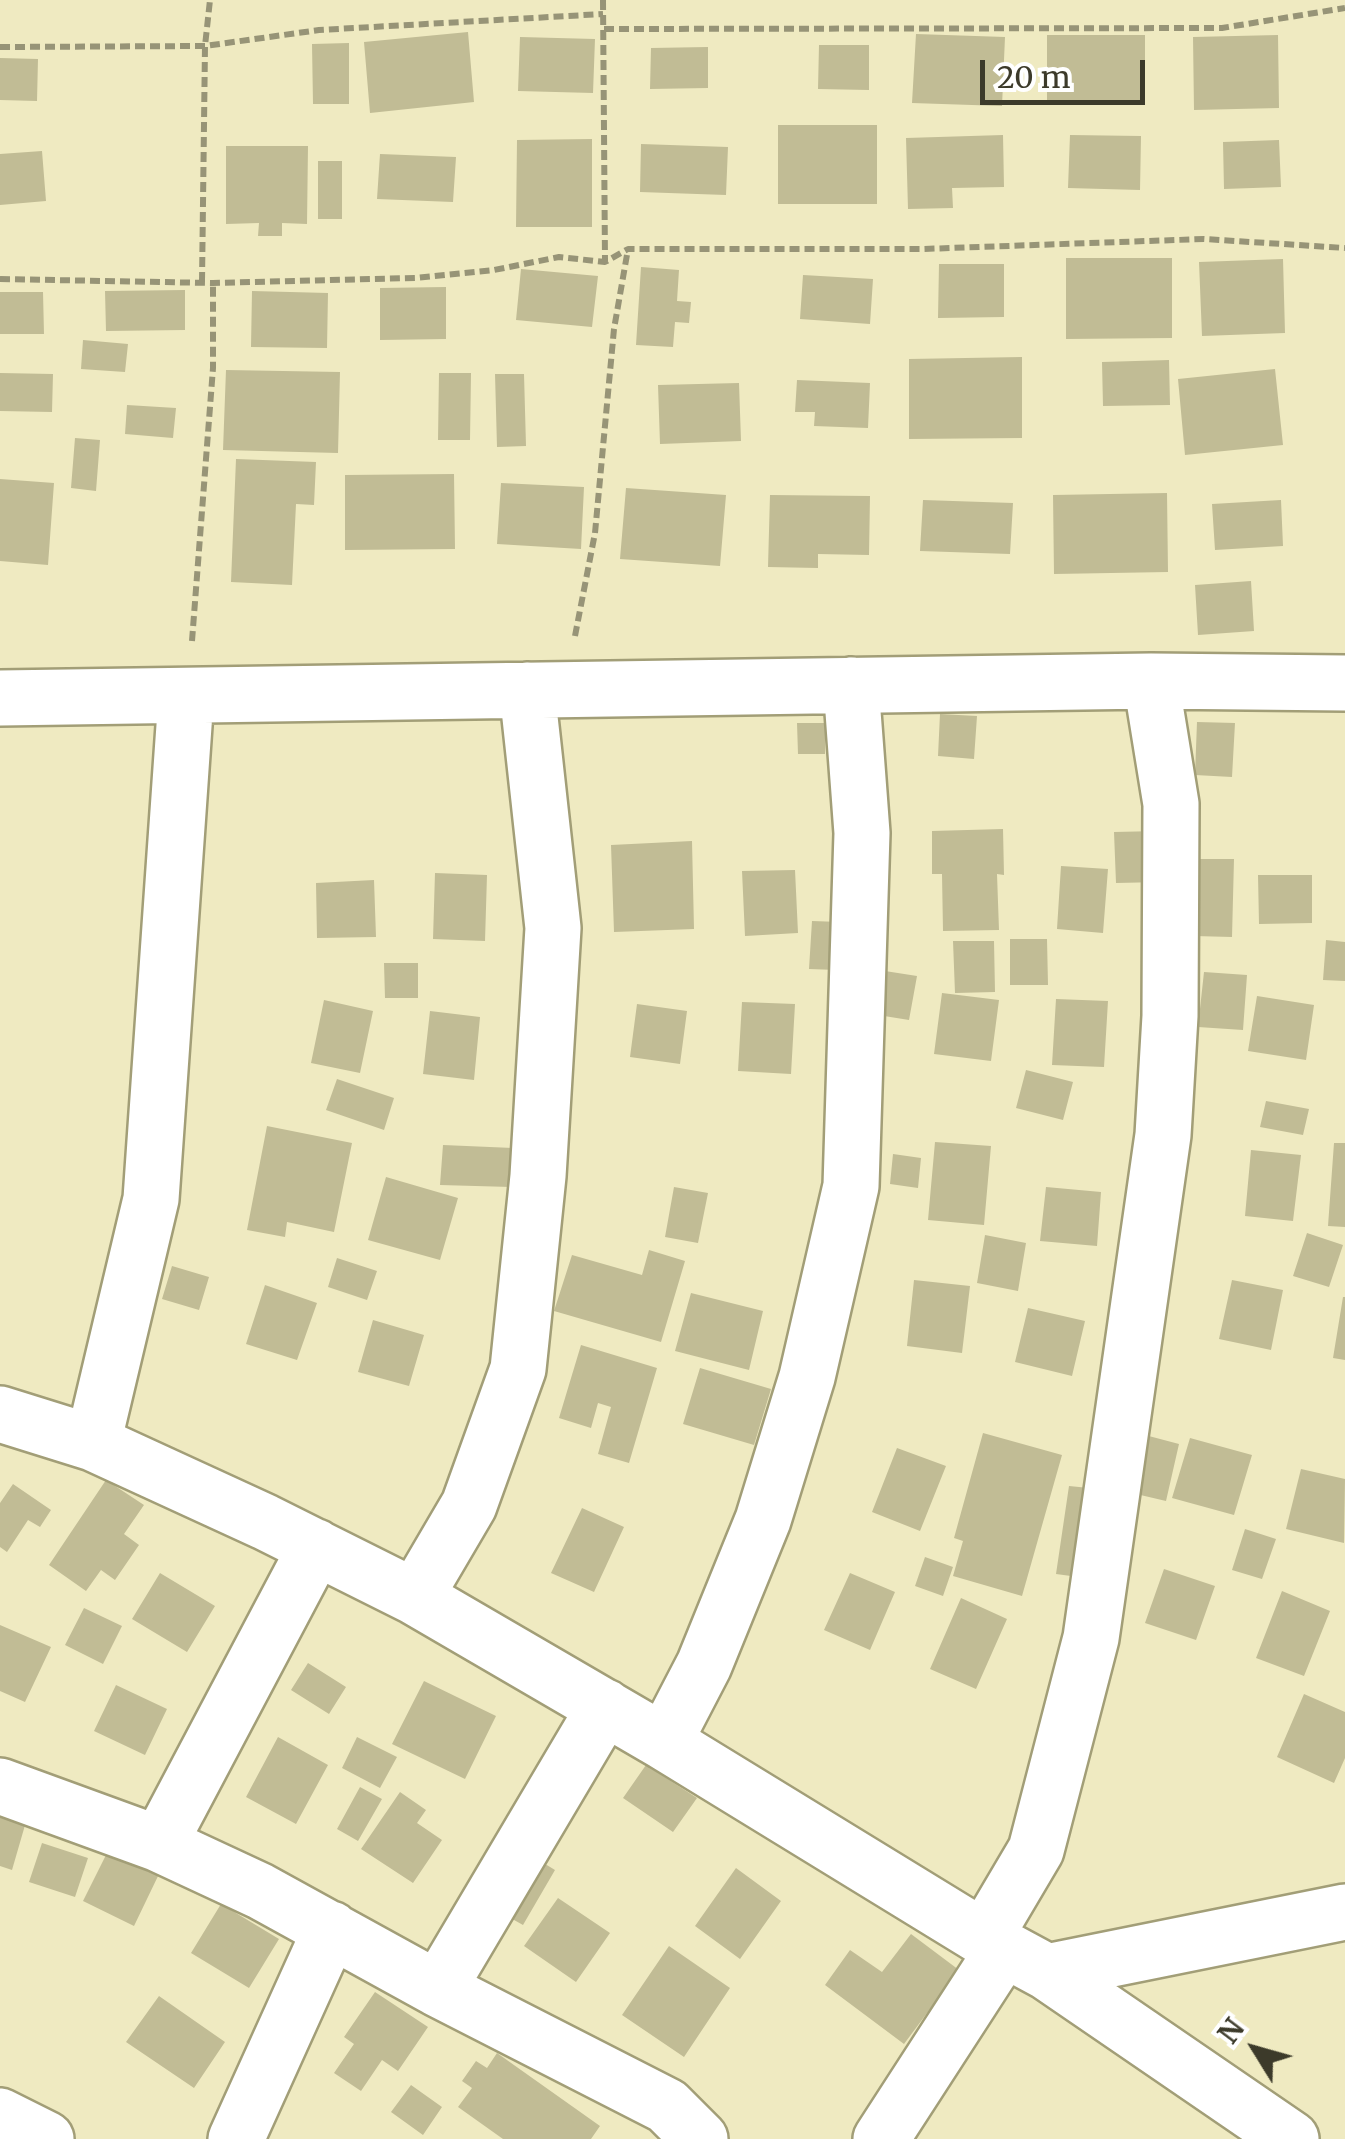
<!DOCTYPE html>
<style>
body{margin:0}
#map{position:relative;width:1345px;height:2139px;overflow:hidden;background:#efeac1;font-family:Merriweather,serif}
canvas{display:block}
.north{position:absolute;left:1205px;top:1999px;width:100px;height:100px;-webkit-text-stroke:8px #fff;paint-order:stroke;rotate:307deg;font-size:28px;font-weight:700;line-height:40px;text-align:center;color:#3c3a2a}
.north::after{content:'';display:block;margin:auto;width:35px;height:45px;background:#3c3a2a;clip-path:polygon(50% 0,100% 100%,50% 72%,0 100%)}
.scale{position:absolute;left:980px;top:60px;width:165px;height:45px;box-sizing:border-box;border:5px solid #3c3a2a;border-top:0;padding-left:12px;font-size:30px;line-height:35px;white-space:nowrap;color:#3c3a2a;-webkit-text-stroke:8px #fff;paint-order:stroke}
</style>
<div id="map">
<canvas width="1345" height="2139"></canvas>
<div class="north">N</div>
<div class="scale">20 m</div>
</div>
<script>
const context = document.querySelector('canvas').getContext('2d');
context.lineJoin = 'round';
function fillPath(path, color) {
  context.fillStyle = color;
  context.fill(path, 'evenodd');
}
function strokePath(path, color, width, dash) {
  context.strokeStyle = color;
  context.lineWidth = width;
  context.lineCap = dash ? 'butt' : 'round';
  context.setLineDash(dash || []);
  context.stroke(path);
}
const building = new Path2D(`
 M468,32L474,102L370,113L364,42Z
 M916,34L1005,37L1002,106L912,103Z
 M1047,35H1145V104H1047Z
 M1278,35L1279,108L1194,110L1193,37Z
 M520,37L595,39L593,93L518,91Z
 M349,43V104H313L312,44Z
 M819,45H869V90L818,89Z
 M708,47V88L650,89L651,48Z
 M0,58L38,59L37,101L0,100Z
 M778,125H877V204H778Z
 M1003,135L1004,187L952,188L953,208L908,209L906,138Z
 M1070,135L1141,136L1140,190L1068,188Z
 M592,139V227H516L517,140Z
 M1279,140L1281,187L1224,189L1223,142Z
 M641,144L728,147L726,195L640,192Z
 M226,146H308L307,224L282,223V236H258L259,223L226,224Z
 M42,151L46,201L0,205V154Z
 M380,154L456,157L453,202L377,199Z
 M318,161H342V219H318Z
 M1066,258H1172V338L1066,339Z
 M1283,259L1285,333L1202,336L1199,262Z
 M939,264H1004V317L938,318Z
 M641,267L679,270L677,301L691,302L689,323L675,322L673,347L636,345Z
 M521,269L598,276L592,327L516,320Z
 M803,275L873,279L870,324L800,319Z
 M446,287V339L380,340V288Z
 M185,290V330L106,331L105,291Z
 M252,291L328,293L327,348L251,347Z
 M0,292H43L44,334H0Z
 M83,340L128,344L125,372L81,369Z
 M1022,357V438L909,439V359Z
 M1169,360L1170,405L1103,406L1102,362Z
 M1275,369L1283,445L1185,455L1178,379Z
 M226,370L340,372L338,453L223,450Z
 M0,373L53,374L52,412L0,411Z
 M439,373H471L470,440H438Z
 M495,374H524L526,446L497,447Z
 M797,380L870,383L868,428L814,426L815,412H795Z
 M739,383L741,441L660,444L658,385Z
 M127,405L176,408L173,438L125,434Z
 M75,438L100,440L96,491L71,488Z
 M236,459L316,462L314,505L296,504L292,585L231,582Z
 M454,474L455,549L345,550V475Z
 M0,479L54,483L48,565L0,561Z
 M501,483L584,487L581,549L497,544Z
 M626,488L726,495L720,566L620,559Z
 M1167,493L1168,572L1054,574L1053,495Z
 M770,495L870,496L869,555L818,554V568L768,567Z
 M923,500L1013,503L1010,554L920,551Z
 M1281,500L1283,546L1215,550L1212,504Z
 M1251,581L1254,631L1198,635L1195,585Z
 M940,714L977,716L974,759L938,756Z
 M1197,722L1235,723L1232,777L1195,775Z
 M797,723H825V754H798Z
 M1003,829L1004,875L997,874L999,930L943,931L942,874H932V831Z
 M1159,831L1161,882L1116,883L1114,832Z
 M692,841L694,929L614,932L611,845Z
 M1195,859H1234L1232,937L1194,936Z
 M1061,866L1108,869L1103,933L1057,929Z
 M795,870L798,933L745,936L742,871Z
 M435,873L487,875L485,941L433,939Z
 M1258,875H1312V923L1259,924Z
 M374,880L376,937L317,938L316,883Z
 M812,921L840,922L837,970L809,969Z
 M1010,939H1047L1048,985H1010Z
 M1326,940L1345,942V981L1323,980Z
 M953,941H994L995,992L955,993Z
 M384,963H418V998H385Z
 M885,971L917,976L909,1020L878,1015Z
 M1204,972L1247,975L1243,1030L1198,1027Z
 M942,993L999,1000L991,1061L934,1054Z
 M1257,996L1314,1005L1306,1060L1248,1051Z
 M1056,999L1108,1001L1104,1067L1052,1065Z
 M324,1000L373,1011L360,1073L311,1063Z
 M742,1002L795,1004L791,1074L738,1071Z
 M637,1004L687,1011L680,1064L630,1057Z
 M430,1011L480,1017L474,1080L423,1074Z
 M1026,1070L1073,1082L1063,1120L1016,1108Z
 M337,1079L394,1098L384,1130L326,1110Z
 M1266,1101L1309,1109L1303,1135L1260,1127Z
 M267,1126L352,1143L334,1232L287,1222L285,1237L247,1230Z
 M935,1142L991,1146L984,1225L928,1220Z
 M1334,1143H1345V1227L1328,1226Z
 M443,1145L513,1148L511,1187L440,1185Z
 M1251,1150L1301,1155L1293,1221L1245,1216Z
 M893,1154L921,1158L918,1188L890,1184Z
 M386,1177L458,1198L440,1260L368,1240Z
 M674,1187L708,1193L698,1243L665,1237Z
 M1046,1187L1101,1192L1097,1246L1040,1241Z
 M1307,1233L1343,1245L1329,1287L1293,1276Z
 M985,1235L1026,1243L1018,1291L977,1283Z
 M649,1250L685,1261L661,1342L554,1311L572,1255L642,1275Z
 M337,1258L377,1271L367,1300L328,1287Z
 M172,1266L209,1277L199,1310L162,1299Z
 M914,1280L970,1286L962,1353L907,1346Z
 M1232,1280L1283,1290L1271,1350L1219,1339Z
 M265,1285L317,1303L297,1360L246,1344Z
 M691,1293L763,1311L749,1370L675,1351Z
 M1343,1297H1345V1360L1333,1358Z
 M1028,1308L1085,1321L1072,1376L1015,1362Z
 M373,1320L424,1335L409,1386L358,1372Z
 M581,1345L657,1368L629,1463L598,1454L611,1407L598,1403L591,1428L559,1418Z
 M700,1368L771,1389L754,1445L683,1424Z
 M983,1433L1062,1455L1022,1596L953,1576L963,1541L954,1538Z
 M1145,1435L1179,1444L1166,1501L1132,1493Z
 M1190,1438L1252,1455L1234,1515L1172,1498Z
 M897,1448L946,1466L920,1531L872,1512Z
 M1301,1469L1345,1479L1344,1543L1286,1529Z
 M106,1480L144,1505L124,1534L139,1545L115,1580L101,1570L86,1591L49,1565Z
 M13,1484L51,1510L40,1527L28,1520L7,1552L0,1547V1503Z
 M1069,1486L1099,1489L1086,1578L1056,1574Z
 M582,1508L624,1527L594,1592L551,1573Z
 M1245,1529L1276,1539L1262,1579L1232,1570Z
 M925,1557L953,1567L943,1596L915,1586Z
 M1164,1569L1215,1586L1196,1640L1145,1623Z
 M160,1573L215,1606L187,1652L132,1619Z
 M850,1573L895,1592L870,1650L824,1630Z
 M1282,1591L1330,1611L1304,1676L1256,1658Z
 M961,1598L1007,1619L976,1689L930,1669Z
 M84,1608L122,1626L103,1664L65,1645Z
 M0,1625L51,1647L25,1702L0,1691Z
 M308,1663L346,1687L329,1714L291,1690Z
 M424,1681L496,1716L465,1779L392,1744Z
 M116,1685L167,1709L145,1755L94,1731Z
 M1304,1694L1345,1712V1758L1334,1783L1277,1757Z
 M278,1737L328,1765L296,1824L246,1797Z
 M357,1737L397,1757L380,1788L342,1768Z
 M646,1765L697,1798L673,1832L623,1798Z
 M360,1787L382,1799L358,1841L337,1829Z
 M400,1792L426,1810L417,1823L442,1840L413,1883L361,1849Z
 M0,1799L30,1808L12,1870L0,1866Z
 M42,1843L88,1858L75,1897L29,1882Z
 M109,1849L159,1874L134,1926L83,1901Z
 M532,1856L555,1870L523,1925L498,1911Z
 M736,1868L781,1901L740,1959L695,1926Z
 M558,1898L610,1933L576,1982L524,1946Z
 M221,1904L279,1939L249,1988L191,1953Z
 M911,1934L959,1970L904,2044L825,1985L850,1950L882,1972Z
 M669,1946L730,1988L684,2057L622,2015Z
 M375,1992L428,2027L398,2071L382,2060L361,2091L334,2073L354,2044L344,2037Z
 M159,1996L225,2042L194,2088L126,2042Z
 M497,2053L600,2126L591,2139H503L458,2107L472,2088L462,2081L476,2061L487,2068Z
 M411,2085L442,2107L423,2135L391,2112Z`);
const path = new Path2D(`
 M603,0L605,261
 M604,29L1222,28L1345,8
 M0,47L205,46L319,30L603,14
 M0,279L213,283L415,278L494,270L559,257L605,262L628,249H922L1204,239L1345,248
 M202,282L205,46L210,0
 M575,636L595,533L614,329L628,249
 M192,641L213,368V283`);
const minor = new Path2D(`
 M0,698L1151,681L1345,683
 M0,1414L93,1443L265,1522L415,1597L664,1742L984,1938L1047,1972L1291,2139
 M93,1443L151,1199L186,697
 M415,1597L469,1505L518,1369L538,1176L553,928L527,690
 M664,1742L704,1665L763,1520L807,1377L851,1186L862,833L851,685
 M0,1786L159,1844L260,1891L438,1989L667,2106L700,2139
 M159,1844L316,1547
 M984,1938L1036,1850L1091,1638L1163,1135L1170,1016L1171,804L1151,681
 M1047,1972L1345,1912
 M438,1989L605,1707
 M0,2116L46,2139
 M236,2139L331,1929
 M881,2139L1004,1949`);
fillPath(building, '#c1bc95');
strokePath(minor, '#a29e77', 60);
strokePath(path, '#979477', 6, [10, 5]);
strokePath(minor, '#fff', 55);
</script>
